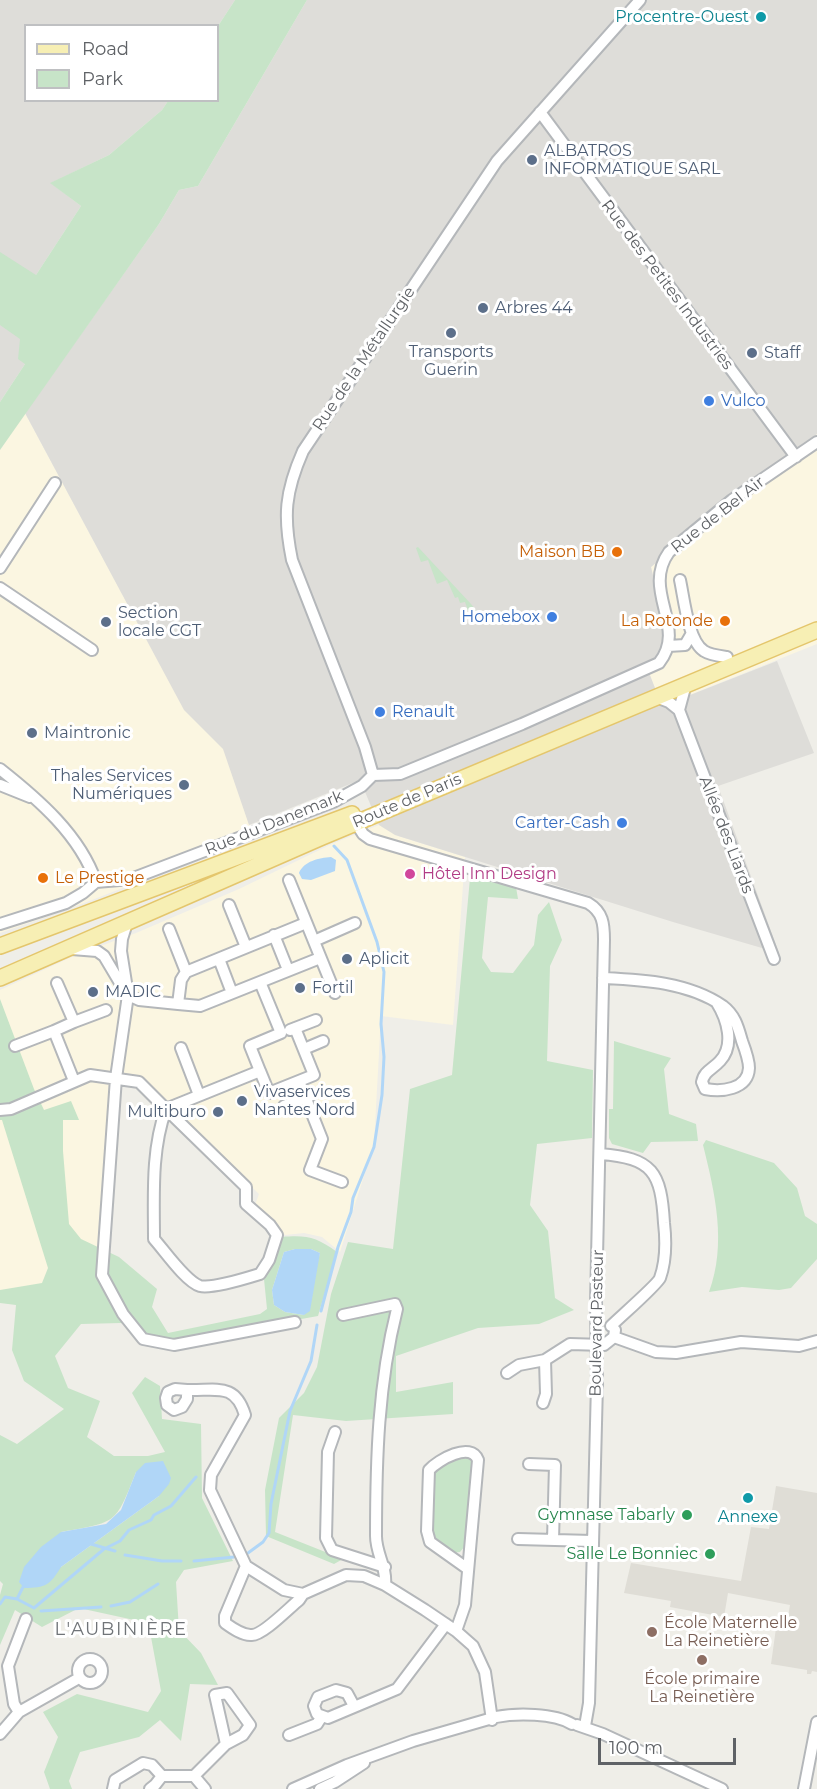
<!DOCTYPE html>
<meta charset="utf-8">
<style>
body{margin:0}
#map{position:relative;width:817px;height:1789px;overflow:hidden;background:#efeee8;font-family:Montserrat,sans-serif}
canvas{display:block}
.legend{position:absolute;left:24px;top:24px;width:195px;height:78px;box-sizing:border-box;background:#fff;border:2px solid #bfc0c2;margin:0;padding:8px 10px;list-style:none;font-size:18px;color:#5f6266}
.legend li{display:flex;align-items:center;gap:12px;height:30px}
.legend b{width:30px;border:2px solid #bfc0c2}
.scale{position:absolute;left:598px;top:1738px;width:138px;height:27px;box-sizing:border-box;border:3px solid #5f6266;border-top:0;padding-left:8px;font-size:18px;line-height:21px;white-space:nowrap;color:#5f6266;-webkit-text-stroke:4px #fff;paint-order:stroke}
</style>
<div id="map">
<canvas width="817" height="1789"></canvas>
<ul class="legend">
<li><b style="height:8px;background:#f7efb4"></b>Road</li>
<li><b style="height:16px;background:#c7e4c8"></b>Park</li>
</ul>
<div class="scale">100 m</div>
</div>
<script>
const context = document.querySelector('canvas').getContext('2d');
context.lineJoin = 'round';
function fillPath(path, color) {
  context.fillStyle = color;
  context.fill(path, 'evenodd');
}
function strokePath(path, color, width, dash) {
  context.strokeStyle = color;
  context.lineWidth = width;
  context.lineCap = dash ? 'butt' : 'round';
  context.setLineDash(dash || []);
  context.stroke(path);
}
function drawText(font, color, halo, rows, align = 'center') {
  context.font = font + ' Montserrat,sans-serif';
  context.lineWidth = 6;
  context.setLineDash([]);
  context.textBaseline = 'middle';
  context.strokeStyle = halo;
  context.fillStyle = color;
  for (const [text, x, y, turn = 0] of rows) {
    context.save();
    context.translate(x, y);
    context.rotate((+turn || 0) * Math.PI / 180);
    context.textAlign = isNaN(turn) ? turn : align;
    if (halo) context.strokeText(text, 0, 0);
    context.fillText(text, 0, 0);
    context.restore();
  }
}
const commercial = new Path2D(`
 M25,413L184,709L224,747L244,803L253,837L74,907L0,933V450Z
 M817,434V644L662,706L646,665L672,655L651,567L802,444Z
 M379,825L398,836L465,857L453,1025L381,1016L374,1144L340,1252L322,1237L304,1233L285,1235L255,1205L259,1194L184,1121L128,1079L109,1085L96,1280L0,1297V990L76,955L136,933L239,889L334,843Z`);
const industrial = new Path2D(`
 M0,0H235L218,26H26V100L168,101L162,110L109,155L51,183L81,206L36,275L25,364L0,402Z
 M307,0H817V434L802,444L651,567L672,655L646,665L662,706L777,661L814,753L718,786L779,953L673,922L395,835L379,825L360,780L249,825L223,749L184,710L25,413L159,224L179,190L198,186Z`);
const education = new Path2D(`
 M776,1486L817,1493V1672L812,1671L811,1674H807V1670L771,1664L777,1621L787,1623L790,1605L728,1593L724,1617L670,1607L671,1601L624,1593L631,1563L741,1581L751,1527L769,1529Z`);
const green = new Path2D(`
 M235,0H307L198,186L179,190L159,224L0,450V402L25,364L18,359L20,339L0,325V252L36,275L81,206L50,183L109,155L162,110L168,101L218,100V26Z
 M418,547L471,604L479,614L470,616L465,602L460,603L458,597L455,598L447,580L437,584L428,560L421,562L416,548Z
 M470,878L516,887L518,899L488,897L482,958L491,972L513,973L534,945L538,915L549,902L562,940L550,966L547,1061L593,1070L592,1138L537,1144L530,1205L548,1231L555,1298L574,1310L539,1324L478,1328L396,1356V1392L453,1382V1414L346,1421L293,1415L275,1532L343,1559L334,1564L266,1536L265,1490L279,1418L304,1393L317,1367L331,1294L348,1242L393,1249L410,1089L452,1075Z
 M0,999L34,1089L44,1110L71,1101L79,1120H63V1151L69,1224L81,1239L119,1257L157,1289L152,1307L168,1333L260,1314L267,1309L264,1279L270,1270L282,1237C307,1235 316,1237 337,1252L318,1316L174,1342L144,1337L121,1323L81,1324L55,1356L68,1388L100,1401L87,1437L114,1456H148L165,1452L132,1393L145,1377L160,1386L162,1419L201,1424L202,1498L233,1561L184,1570L176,1582L179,1630L201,1653L218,1685L190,1684L181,1741L160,1720L139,1737L80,1752L69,1781L72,1789H50L44,1772L58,1737L43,1712L77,1694L148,1712L161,1691L151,1637L134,1620L79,1608L42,1627L15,1610L0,1645V1595L3,1584L0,1581V1435L17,1444L64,1409L24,1381L12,1350L16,1305L0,1303V1290L42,1283L48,1268L2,1120H0ZM295,1249H311L320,1253L304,1315L285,1312L274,1305L272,1290L284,1252ZM136,1472L159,1496L61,1567V1532C117,1522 115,1525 136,1472Z
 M614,1041L671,1058L664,1069L669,1114L696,1124L698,1141L651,1142L643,1153L612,1144L609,1138V1109H613Z
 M706,1140L774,1163L797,1188L805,1216L817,1224V1259L791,1288L779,1290L742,1287L709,1292C727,1244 715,1193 703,1145Z
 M465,1455L469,1456L473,1466L465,1546L460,1552L451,1553L438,1542L432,1531L434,1477L436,1469Z`);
const water = new Path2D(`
 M331,857L336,860L335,871L311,880L302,879L299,873C304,861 319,858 331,857Z
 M295,1249H311L320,1253L310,1311L304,1315L285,1312L274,1305L272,1290L284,1252Z
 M163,1461L171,1478L169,1484L159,1496L61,1567C50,1585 46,1588 24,1588L19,1582L24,1567L41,1547L61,1532L106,1524L121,1510L136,1472L145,1463Z`);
const stream = new Path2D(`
 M321,1311L338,1247L351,1212L353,1198L374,1147L382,1095L384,1057L381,1024L384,972L377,942L347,860L334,846
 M91,1544L115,1551
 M248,1553L263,1542L269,1533L271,1504L290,1411L311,1361L317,1325
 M125,1555L162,1561H181
 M194,1561L234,1557
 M17,1599L34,1608L104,1549L120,1541L129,1530L151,1520L154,1515L171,1506L196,1477
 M0,1604L5,1597L17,1599L24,1585
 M111,1606L130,1602L158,1584
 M41,1611L101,1607`);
const street = new Path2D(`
 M540,112L796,457
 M0,568L55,483
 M680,580C684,598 688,641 704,651C710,655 720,656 727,657
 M0,588L92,650
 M668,646L685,645L692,633
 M656,697L669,702L679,710L774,959
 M679,710L686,684
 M0,769C38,799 80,835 96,882
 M373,775L365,747L292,560C283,516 285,492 303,451L497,161L640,0
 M0,785L30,797
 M356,823L363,834L370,839L588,903C603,912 604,924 604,940L596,1303L597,1384L589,1703L585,1726
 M289,880L335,993
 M229,905L246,947
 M127,923L122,939L121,951L128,995L116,1078L102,1275L123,1314L143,1339L174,1345L295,1322
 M0,924L66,903L83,893L96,882L131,879L333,802L362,786L373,775L400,774L522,724L659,663C688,627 641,591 669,552L732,500L817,442
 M169,929L186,972
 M274,935L288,970
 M314,941L355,923
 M72,949L97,951L104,956L126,993
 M219,959L232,993
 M603,978C643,980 688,982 723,1006C735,1015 738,1027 742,1041C745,1049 749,1060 749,1068C748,1090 721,1092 705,1089L702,1082C704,1071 713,1069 720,1061C735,1045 727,1019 717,1003
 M57,983L74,1022L54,1031L74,1081
 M128,995L139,1000L178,1004L181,980L186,972L306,923
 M178,1004L200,1006L320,958
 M74,1022L106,1010
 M290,1030L316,1020
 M15,1046L54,1031
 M181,1048L199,1095
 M304,1049L323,1041
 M260,1071L269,1093L314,1075L295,1028
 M299,1081L322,1139L310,1170L342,1182
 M284,1106L312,1095
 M0,1110L11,1109L90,1075L139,1082L166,1109L246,1187V1204L270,1225L277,1235L269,1260L260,1274C247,1278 213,1289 200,1286C186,1282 164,1250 154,1239C154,1196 151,1150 166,1109L260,1071L250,1046L281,1033L260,982
 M600,1154C653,1158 661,1172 664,1223C666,1240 666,1261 660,1278C658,1284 619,1318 611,1326
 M343,1315L395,1304L397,1309C378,1384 376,1460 376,1536C376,1554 387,1567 385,1585
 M614,1337L656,1352L676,1353L741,1342L799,1346L817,1341
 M507,1373L519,1365L545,1360
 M187,1390L175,1389L168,1392L166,1398L167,1405L174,1410L182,1407L187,1399V1390C216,1391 235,1382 245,1415L211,1475L210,1490L246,1566L284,1590L303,1594L346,1575L364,1576L385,1585L425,1610L456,1631L473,1646L485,1672L492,1720
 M543,1403L546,1394L545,1360L570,1344L604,1345L614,1337L615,1330
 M335,1432L328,1452L326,1538L332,1550L385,1567
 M529,1464L555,1465L553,1540
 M518,1539L592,1541
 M246,1566L225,1616V1623C232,1628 243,1636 252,1635C263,1635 289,1608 299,1600L303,1594
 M456,1631L465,1605L478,1460C471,1441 438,1460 429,1470L427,1531L430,1542L468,1569
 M78 1671a12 12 0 1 1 24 0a12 12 0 1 1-24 0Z
 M354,1706L347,1693L336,1690L318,1697L314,1706L317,1714L328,1718L397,1689L446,1624
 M19,1712L14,1704L8,1666L26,1619
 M577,1725L603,1734L722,1789
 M0,1734L19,1712L79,1678
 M289,1735L317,1724L322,1716
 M113,1789L115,1780L143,1763L152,1765L162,1776H194
 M150,1789L155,1785L162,1776
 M205,1789L194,1776L226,1744L243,1735L250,1725L227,1693L215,1695L226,1744
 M293,1789L347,1765L413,1741L496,1717C516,1713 554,1713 572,1724
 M320,1789L335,1782L364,1763
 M804,1789L817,1722`);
const primary = new Path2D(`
 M0,946L352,814
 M0,978L320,838L817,630`);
const markers = [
 [761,17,6,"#0f9aa8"],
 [532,160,6,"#5c6f8a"],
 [483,308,6,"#5c6f8a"],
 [451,333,6,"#5c6f8a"],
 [752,353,6,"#5c6f8a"],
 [709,401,6,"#3f7fe0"],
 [617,552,6,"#e8710a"],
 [552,617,6,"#3f7fe0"],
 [725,621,6,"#e8710a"],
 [106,622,6,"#5c6f8a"],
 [380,712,6,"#3f7fe0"],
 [32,733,6,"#5c6f8a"],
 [184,785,6,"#5c6f8a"],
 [622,823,6,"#3f7fe0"],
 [410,874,6,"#d1479c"],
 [43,878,6,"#e8710a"],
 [347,959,6,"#5c6f8a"],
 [300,988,6,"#5c6f8a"],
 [93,992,6,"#5c6f8a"],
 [242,1101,6,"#5c6f8a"],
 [218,1112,6,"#5c6f8a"],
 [748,1498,6,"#0f9aa8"],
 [687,1515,6,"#2e9e5b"],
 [710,1554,6,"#2e9e5b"],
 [652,1632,6,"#8d6e63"],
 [702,1660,6,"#8d6e63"]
];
const cultureNames = [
 ["Procentre-Ouest",749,17],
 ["Annexe",748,1517,"center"]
];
const serviceNames = [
 ["ALBATROS",544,151],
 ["INFORMATIQUE SARL",544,169],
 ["Arbres 44",495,308],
 ["Transports",451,352,"center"],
 ["Guerin",451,370,"center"],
 ["Staff",764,353],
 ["Section",118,613],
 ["locale CGT",118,631],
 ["Maintronic",44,733],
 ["Thales Services",172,776,"right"],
 ["Numériques",172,794,"right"],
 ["Aplicit",359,959],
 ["Fortil",312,988],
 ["MADIC",105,992],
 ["Vivaservices",254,1092],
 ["Nantes Nord",254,1110],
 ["Multiburo",206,1112,"right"]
];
const streetNames = [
 ["Rue des Petites Industries",667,285,53],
 ["Rue de la Métallurgie",364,359,-56],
 ["Rue de Bel Air",718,515,-38],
 ["Route de Paris",407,801,-23],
 ["Rue du Danemark",274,823,-22],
 ["Allée des Liards",726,835,69],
 ["Boulevard Pasteur",597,1323,-89]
];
const shopNames = [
 ["Vulco",721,401],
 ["Homebox",540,617,"right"],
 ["Renault",392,712],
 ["Carter-Cash",610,823,"right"]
];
const foodNames = [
 ["Maison BB",605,552],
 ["La Rotonde",713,621],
 ["Le Prestige",55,878,"left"]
];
const hotelNames = [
 ["Hôtel Inn Design",422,874]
];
const leisureNames = [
 ["Gymnase Tabarly",675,1515],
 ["Salle Le Bonniec",698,1554]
];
const educationNames = [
 ["École Maternelle",664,1623],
 ["La Reinetière",664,1641],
 ["École primaire",702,1679,"center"],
 ["La Reinetière",702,1697,"center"]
];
const neighbourhoodNames = [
 ["L'AUBINIÈRE",121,1630]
];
fillPath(commercial, '#fbf6e1');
fillPath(industrial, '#deddd9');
fillPath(education, '#dfddd6');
fillPath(green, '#c7e4c8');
fillPath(water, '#b0d6f7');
strokePath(stream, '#b0d6f7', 3);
strokePath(street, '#b4b7ba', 14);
strokePath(primary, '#e4c66c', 18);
strokePath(street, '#fff', 10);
strokePath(primary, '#f7efb4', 15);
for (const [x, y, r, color] of markers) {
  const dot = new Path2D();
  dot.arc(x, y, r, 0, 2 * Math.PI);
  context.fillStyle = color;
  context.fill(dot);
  strokePath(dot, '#fff', 2);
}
drawText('16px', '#0d838f', '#fff', cultureNames, 'right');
drawText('16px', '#4e5e75', '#fff', serviceNames, 'left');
drawText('16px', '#5f6266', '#fff', streetNames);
drawText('16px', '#366cbe', '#fff', shopNames, 'left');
drawText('16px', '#c56008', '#fff', foodNames, 'right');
drawText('16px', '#b23c85', '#fff', hotelNames, 'left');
drawText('16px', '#27864d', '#fff', leisureNames, 'right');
drawText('16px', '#785e54', '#fff', educationNames, 'left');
context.letterSpacing = '1.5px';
drawText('18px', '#707478', '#fff', neighbourhoodNames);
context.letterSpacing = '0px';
</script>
